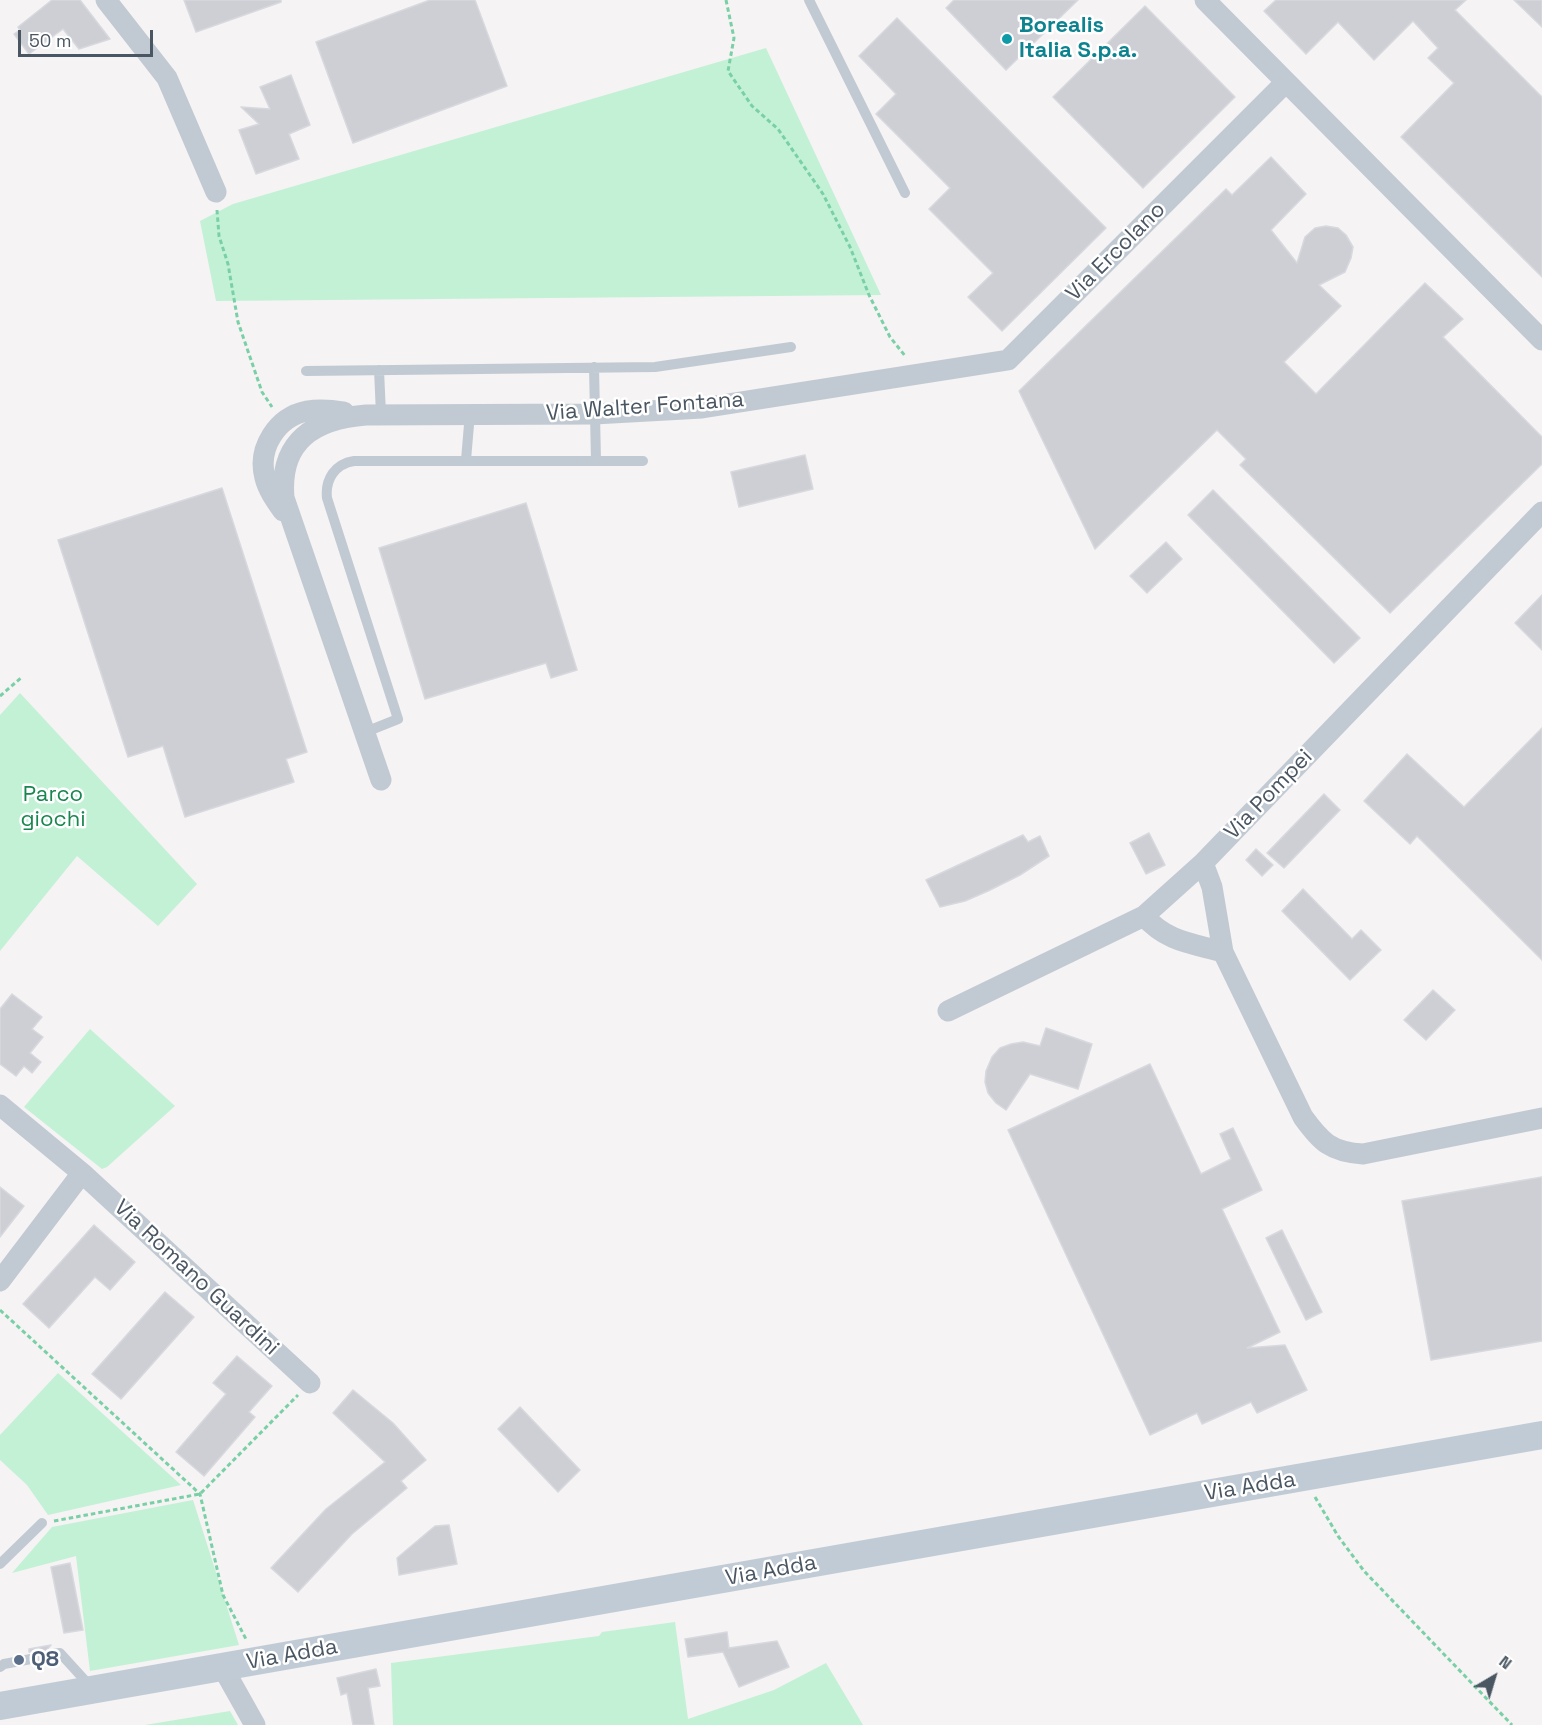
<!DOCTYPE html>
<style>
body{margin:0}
#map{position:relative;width:1542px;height:1725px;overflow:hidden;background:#f5f3f3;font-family:"Space Grotesk",sans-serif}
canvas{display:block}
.north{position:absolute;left:1464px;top:1647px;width:60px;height:60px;-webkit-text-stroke:4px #fff;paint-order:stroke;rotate:38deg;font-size:16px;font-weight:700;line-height:24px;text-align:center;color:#4a5661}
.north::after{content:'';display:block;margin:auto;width:21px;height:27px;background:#4a5661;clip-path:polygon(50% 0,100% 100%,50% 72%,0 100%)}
.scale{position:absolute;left:18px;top:30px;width:135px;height:27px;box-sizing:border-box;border:3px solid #4a5661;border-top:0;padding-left:8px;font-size:18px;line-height:21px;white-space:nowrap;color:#4a5661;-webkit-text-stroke:4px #fff;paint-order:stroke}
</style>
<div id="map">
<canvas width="1542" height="1725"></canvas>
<div class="north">N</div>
<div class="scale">50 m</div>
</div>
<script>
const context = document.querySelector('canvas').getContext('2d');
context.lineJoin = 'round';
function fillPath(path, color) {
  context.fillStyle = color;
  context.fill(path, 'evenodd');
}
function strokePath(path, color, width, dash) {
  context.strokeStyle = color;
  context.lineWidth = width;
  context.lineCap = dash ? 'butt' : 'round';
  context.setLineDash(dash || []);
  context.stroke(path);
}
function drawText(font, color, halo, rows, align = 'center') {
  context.font = font + ' "Space Grotesk",sans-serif';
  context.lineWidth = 5;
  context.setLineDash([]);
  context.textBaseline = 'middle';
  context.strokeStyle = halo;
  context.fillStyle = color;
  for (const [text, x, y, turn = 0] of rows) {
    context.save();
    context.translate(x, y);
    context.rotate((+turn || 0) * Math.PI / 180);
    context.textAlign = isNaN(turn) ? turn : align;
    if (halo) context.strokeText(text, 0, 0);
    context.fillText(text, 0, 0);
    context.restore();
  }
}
const green = new Path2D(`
 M766,48L881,295L216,301L200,221L233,204Z
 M20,693L197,884L158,926L77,856L0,951V715Z
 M90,1029L175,1106L107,1167L102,1169L24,1107Z
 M58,1373L181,1485L48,1515L27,1485L0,1460V1435Z
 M193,1500L239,1645L90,1671L76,1556L12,1573L52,1527Z
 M675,1622L688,1719L774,1690L826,1663L863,1725H393L391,1663L599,1636L602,1632Z
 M230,1711L238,1725H145Z`);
const building = new Path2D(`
 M52,0H80L110,39L79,49L63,29L29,54L14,34L20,30L18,27Z
 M184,0H281V2L196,32Z
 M430,0H475L507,86L353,143L316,42Z
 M954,0H1078L1006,70L946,8Z
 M1276,0H1466L1455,10L1542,97V277L1401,137L1454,83L1428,58L1438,48L1413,21L1374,60L1338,22L1306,54L1264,11Z
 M1514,0H1542V27Z
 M1145,6L1235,97L1143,188L1053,97Z
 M897,18L1106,228L1002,331L968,297L993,273L929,209L950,188L876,114L896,94L859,56Z
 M291,75L310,125L289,134L299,159L256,174L239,130L259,124L241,107L270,109L260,87Z
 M1271,157L1306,194L1271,230L1297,263L1305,237L1315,228L1326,226L1338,228L1346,235L1353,247L1351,258L1345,272L1319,285L1341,306L1284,362L1316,394L1425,283L1463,319L1443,337L1542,437V464L1390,613L1240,465L1246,459L1217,430L1095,549L1019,391L1226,189L1232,195Z
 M805,455L813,489L739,507L731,472Z
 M222,488L307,752L286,759L294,782L185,817L163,746L128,757L58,540Z
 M1213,490L1360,638L1334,663L1188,515Z
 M526,503L577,670L551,678L546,663L425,699L379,548Z
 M1166,542L1182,559L1147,593L1130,576Z
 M1542,595V650L1515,623Z
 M1542,728V960L1417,836L1410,844L1364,801L1407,754L1464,807Z
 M1324,794L1340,810L1284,868L1267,853Z
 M1149,833L1165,865L1146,874L1130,843Z
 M1023,835L1028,842L1040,836L1049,856L1020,875L988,891L965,901L940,907L926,880Z
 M1256,849L1273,865L1262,876L1246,860Z
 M1303,889L1352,939L1361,930L1381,950L1350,980L1282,911Z
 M1433,990L1455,1010L1426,1040L1404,1020Z
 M12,994L42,1017L32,1029L43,1037L30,1053L41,1062L32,1073L24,1066L16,1076L0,1064V1009Z
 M1046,1028L1092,1044L1078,1089L1030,1074L1006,1110L996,1103L988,1093L985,1082L986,1071L992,1057L1000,1048L1011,1044L1023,1042L1040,1046Z
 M1150,1064L1201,1174L1231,1159L1220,1134L1233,1128L1262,1190L1222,1209L1280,1332L1247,1348L1285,1345L1307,1390L1257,1413L1251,1402L1202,1424L1197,1413L1150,1435L1008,1130Z
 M1542,1177V1341L1431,1360L1402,1201Z
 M0,1187L24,1206L0,1237Z
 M94,1225L135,1262L110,1290L95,1277L49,1328L23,1304Z
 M1282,1230L1322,1312L1306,1320L1266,1238Z
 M165,1292L194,1317L121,1399L92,1374Z
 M237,1356L272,1386L249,1412L255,1417L204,1476L176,1452L226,1394L213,1383Z
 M353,1390L393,1423L426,1460L401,1481L407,1488L352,1534L298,1592L271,1568L326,1509L385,1462L333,1413Z
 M520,1407L580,1470L558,1492L498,1429Z
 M449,1525L457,1564L399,1575L397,1558L435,1526Z
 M70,1563L83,1630L64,1633L51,1567Z
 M727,1632L729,1648L777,1641L789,1667L739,1687L723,1652L688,1657L685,1639Z
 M51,1645L46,1651V1656L48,1659L54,1663L33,1666L38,1662V1657L34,1652H29V1649Z
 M376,1669L380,1686L368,1688L374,1725H353L347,1693L341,1695L337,1678Z`);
const path = new Path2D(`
 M726,0L734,38L728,71L752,106L778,129L823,194L850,247L869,295L890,337L906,357
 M217,210L219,236L228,264L238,322L262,392L272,407
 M0,696L22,677
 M0,1310L200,1494L223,1595L247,1641
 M1315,1497L1338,1536L1364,1571L1512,1725
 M54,1521L200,1494L298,1395`);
const service = new Path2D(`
 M809,0L905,193
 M594,367L596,461
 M379,370L381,414
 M306,371L655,367L791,347
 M466,460L470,413
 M363,733L398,719L327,498C325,479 335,464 354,461H643
 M0,1564L42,1523
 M53,1654L60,1653L91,1687
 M0,1667L4,1664L31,1659`);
const minor = new Path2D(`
 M106,0L167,78L216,192
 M1205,0L1542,340
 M283,511C276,501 268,490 265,478C257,448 277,417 307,411C319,409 332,410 344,412
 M381,780L284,498C279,441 314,419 366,415L594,414L702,408L1008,360L1286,82
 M1203,863L1212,887L1223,952L1303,1117C1321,1142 1331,1152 1363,1154L1542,1118
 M1144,916C1167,942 1191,943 1223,952
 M948,1011L1144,916L1203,863L1542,512
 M0,1105L82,1173L310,1383
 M0,1281L82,1173
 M223,1668L255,1725`);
const secondary = new Path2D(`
 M0,1706L1542,1435`);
const markers = [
 [1007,39,6,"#0f9aa8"],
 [19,1660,6,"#5c6f8a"]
];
const cultureNames = [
 ["Borealis",1019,26],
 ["Italia S.p.a.",1019,51]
];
const streetNames = [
 ["Via Ercolano",1116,252,-45],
 ["Via Walter Fontana",645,407,-4],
 ["Via Pompei",1269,795,-46],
 ["Via Romano Guardini",196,1278,43],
 ["Via Adda",1250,1487,-9],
 ["Via Adda",771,1571,-10],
 ["Via Adda",292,1655,-10]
];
const parkNames = [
 ["Parco",53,795],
 ["giochi",53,820]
];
const serviceNames = [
 ["Q8",31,1660]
];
fillPath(green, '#c3f1d5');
fillPath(building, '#cdcfd5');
strokePath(building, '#d7d9de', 1.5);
strokePath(path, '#7ad0a6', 3, [4.5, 3]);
strokePath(service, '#c1cad2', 10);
strokePath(minor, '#c1cad2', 21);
strokePath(secondary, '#c1cbd6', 28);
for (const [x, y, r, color] of markers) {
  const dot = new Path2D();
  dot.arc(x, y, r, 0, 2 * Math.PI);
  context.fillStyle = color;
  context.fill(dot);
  strokePath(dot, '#fff', 2);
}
drawText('bold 22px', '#0d838f', '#fff', cultureNames, 'left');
drawText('22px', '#4a5661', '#fff', streetNames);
drawText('22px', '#17864f', '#fff', parkNames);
drawText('bold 22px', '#4e5e75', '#fff', serviceNames, 'left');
</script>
